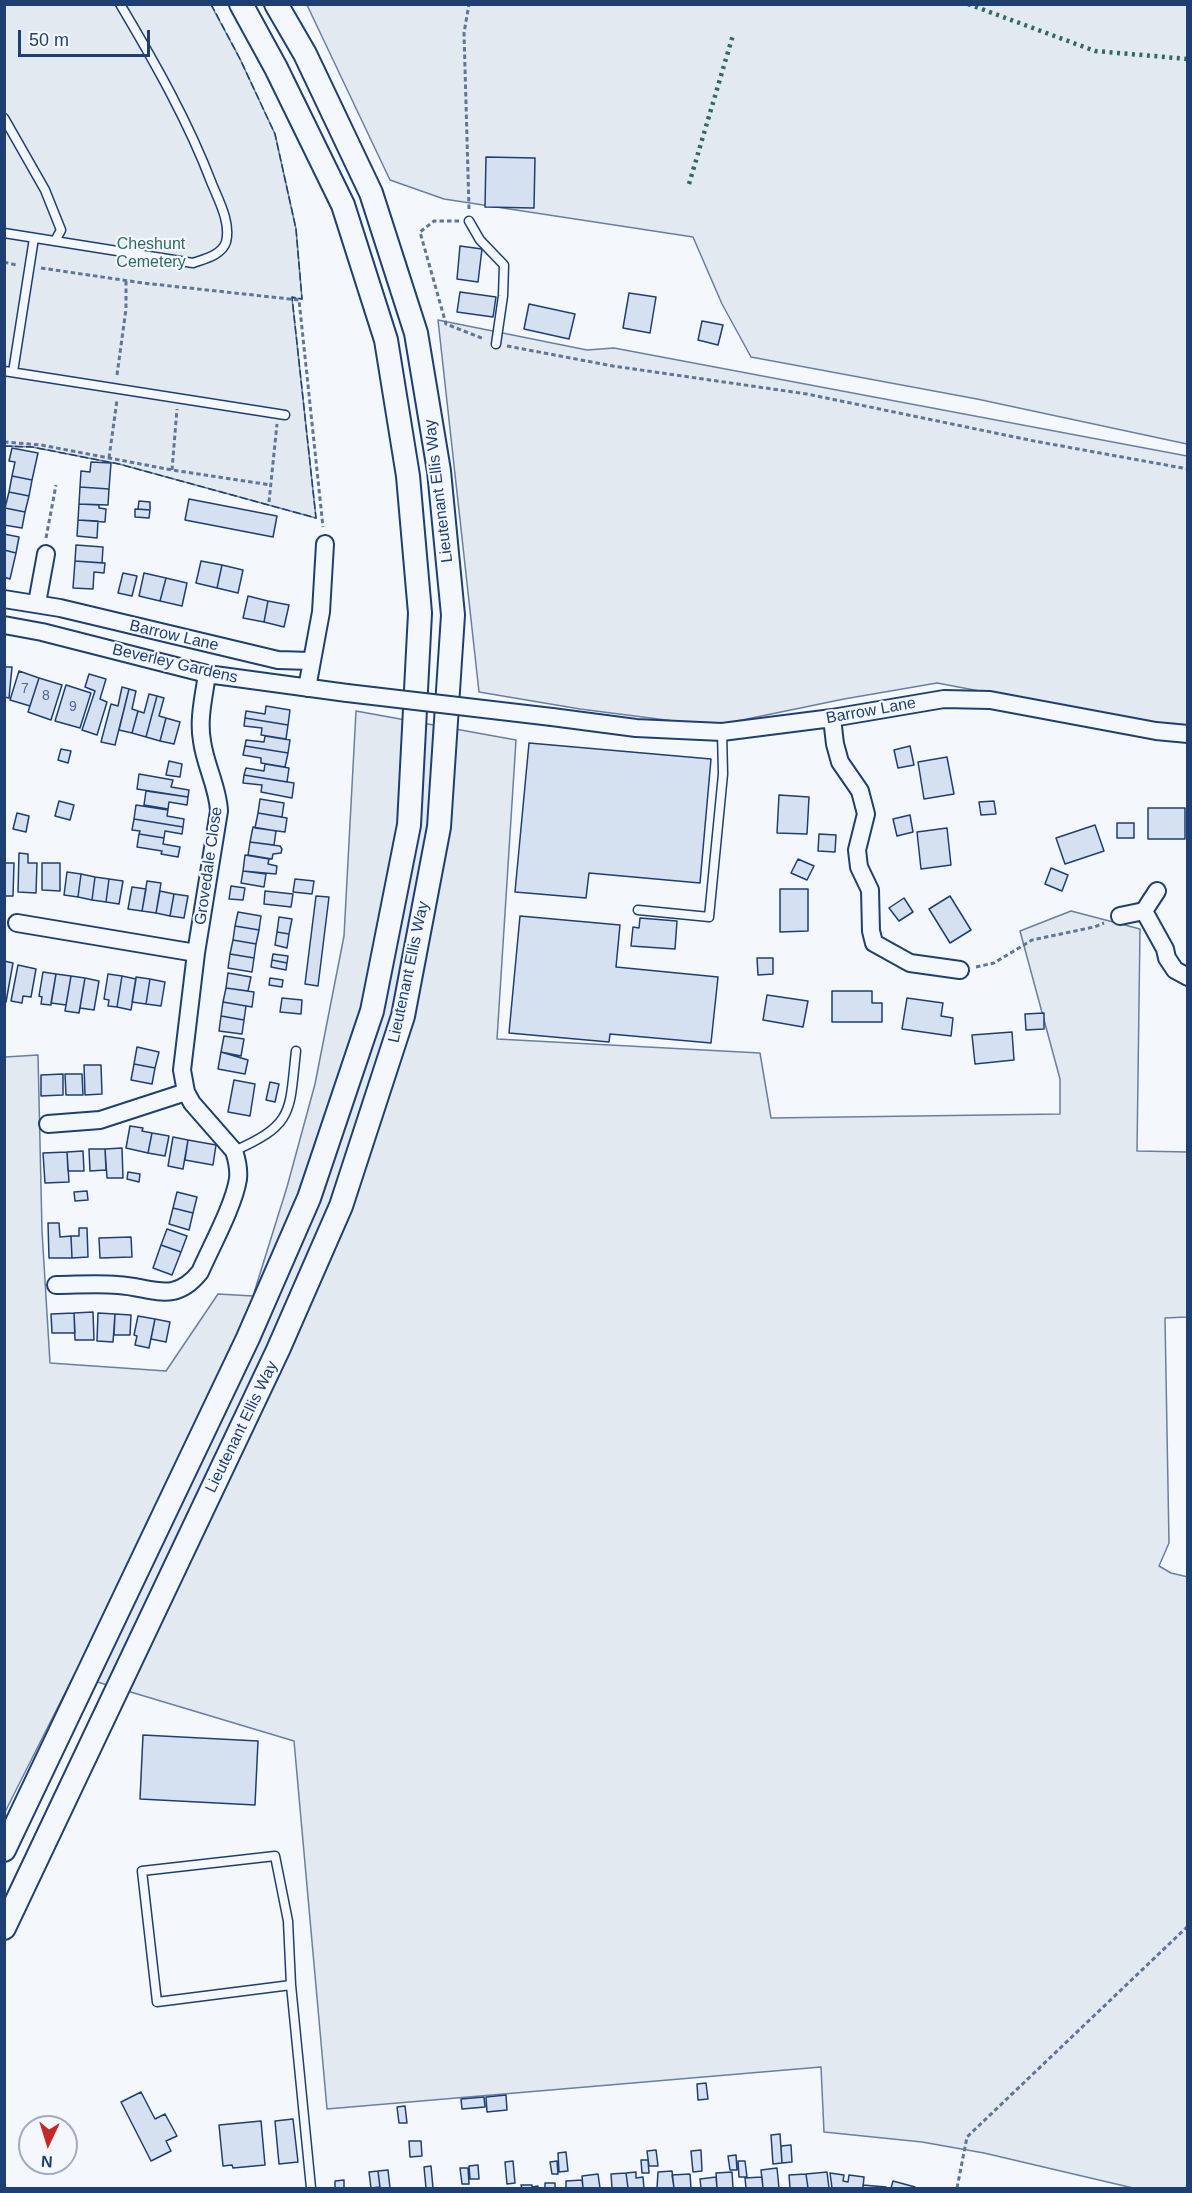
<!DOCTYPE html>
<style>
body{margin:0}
#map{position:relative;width:1192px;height:2193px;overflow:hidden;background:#f4f7fb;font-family:Arial,sans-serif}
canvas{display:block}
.frame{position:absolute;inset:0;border:6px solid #1d3f73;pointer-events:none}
.north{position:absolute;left:18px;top:2115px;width:60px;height:60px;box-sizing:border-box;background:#f4f7fb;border:2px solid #9eadc5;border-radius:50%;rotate:184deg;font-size:16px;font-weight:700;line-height:24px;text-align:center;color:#1d3f73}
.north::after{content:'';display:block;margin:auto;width:21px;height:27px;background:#c62828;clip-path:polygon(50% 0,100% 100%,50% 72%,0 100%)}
.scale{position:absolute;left:18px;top:30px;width:132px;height:27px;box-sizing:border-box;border:3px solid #1d3f73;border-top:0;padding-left:8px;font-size:18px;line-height:21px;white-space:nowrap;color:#1d3f73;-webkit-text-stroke:4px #f4f7fb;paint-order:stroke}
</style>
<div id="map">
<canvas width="1192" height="2193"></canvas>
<div class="frame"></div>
<div class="north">N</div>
<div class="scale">50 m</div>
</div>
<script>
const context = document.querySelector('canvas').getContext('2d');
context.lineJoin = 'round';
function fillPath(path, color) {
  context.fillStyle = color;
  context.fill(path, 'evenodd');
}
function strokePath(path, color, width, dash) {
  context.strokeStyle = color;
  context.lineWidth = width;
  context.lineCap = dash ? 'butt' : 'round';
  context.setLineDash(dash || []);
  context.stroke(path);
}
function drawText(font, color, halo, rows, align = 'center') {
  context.font = font + ' Arial,sans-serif';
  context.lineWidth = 4.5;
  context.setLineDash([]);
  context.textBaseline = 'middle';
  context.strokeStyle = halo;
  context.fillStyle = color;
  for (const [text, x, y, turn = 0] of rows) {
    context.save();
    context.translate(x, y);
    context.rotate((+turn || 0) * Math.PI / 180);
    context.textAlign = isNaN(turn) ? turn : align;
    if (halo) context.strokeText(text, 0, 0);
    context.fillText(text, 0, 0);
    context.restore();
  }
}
const green = new Path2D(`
 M5,5H211L240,59L275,134L296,229L302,299L292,298L316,518L119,464L32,447L5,446Z
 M307,5H1187V444L977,399L751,357L722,304L693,237L444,199L390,180Z
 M438,320L587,350L614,348L1187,456V730L937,683L844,699L713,726L580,709L479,692Z
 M356,711L516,740L497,1039L760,1053L771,1118L1060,1114V1079L1020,931L1071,911L1140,929L1137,1151L1188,1152L1187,1317L1165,1318L1169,1543L1159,1566L1171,1573L1188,1577L1187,2188H1133L984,2153L922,2142L824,2132L821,2067L327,2109L294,1741L74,1675L5,1812V1057L38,1055L42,1231L50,1363L166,1371L218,1294L253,1296L287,1187L315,1084L344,936Z`);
const building = new Path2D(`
 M486,157L535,158L534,208L485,207Z
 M460,246L482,249L478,282L457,279Z
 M460,292L496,297L493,317L457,312Z
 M629,293L656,297L650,333L623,328Z
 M529,304L575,314L569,339L524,329Z
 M702,321L723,325L718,345L698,340Z
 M12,448L38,453L32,480L12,476L15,462L9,461Z
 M91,462L111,463L109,489L80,487L81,471L90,472Z
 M12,476L32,480L29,496L9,492Z
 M80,487L109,489L108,505L79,504Z
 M9,492L29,496L25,512L5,508Z
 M189,499L277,516L273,537L185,520Z
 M139,501L150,502V510L138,509Z
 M79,504L99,505V508L106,509L105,522L78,520Z
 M5,508L25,512L22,528L4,525Z
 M135,509L150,510L149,518L135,517Z
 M78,520L98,521L97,538L77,536Z
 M4,534L19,537L16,553L4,550Z
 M76,545L103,547L102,563L75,561Z
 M4,550L16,553L10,579L4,577Z
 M75,561L105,563L104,573L94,572L93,589L73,588Z
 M201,561L222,565L217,588L196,583Z
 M222,565L243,570L238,593L217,588Z
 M123,573L137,576L132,596L118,593Z
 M144,573L166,578L160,601L139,596Z
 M166,578L187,583L182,606L160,601Z
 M248,596L268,601L264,622L243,618Z
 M268,601L289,605L284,627L264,622Z
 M4,667H12L9,698L4,697Z
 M19,671L39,678L30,706L10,700Z
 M89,674L106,679L100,699L107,702L97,735L82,730L95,691L85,687Z
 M39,678L62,685L51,720L28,712Z
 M66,685L91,693L80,728L55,721Z
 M122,687L129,689L115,745L101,742L111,704L118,706Z
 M129,689L136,691L132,709L138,711L132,733L119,730Z
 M149,694L157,696L146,737L132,733L138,711L144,713Z
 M157,696L164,698L159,716L166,718L160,741L146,737Z
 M266,706L290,710L288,725L245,718L246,711L265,714Z
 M166,718L180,722L174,744L160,741Z
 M245,718L288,725L286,739L261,735L262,728L244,726Z
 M265,736L290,740L288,753L245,746L246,740L264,742Z
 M529,743L711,759L700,883L589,873L586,898L515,892Z
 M245,746L288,753L285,767L261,763V758L243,755Z
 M910,746L914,765L898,768L894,750Z
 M61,749L71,751L68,763L58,760Z
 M947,757L954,794L924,799L918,762Z
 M169,761L182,764L180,777L166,775Z
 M265,764L289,768L287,782L244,775L246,768L264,771Z
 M139,774L173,780L171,787L189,790L188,797L137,789Z
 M244,775L294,783L292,798L261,792L262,785L243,783Z
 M146,791L188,797L187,805L169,802L168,809L144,805Z
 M779,795L809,797L807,834L777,833Z
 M260,799L284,803L282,817L258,813Z
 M59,801L74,805L70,820L55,816Z
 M994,801L996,814L981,815L979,802Z
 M136,805L168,810L167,816L184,819L183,827L134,819Z
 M1148,808H1185V839H1148Z
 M17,813L29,816L26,832L13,829Z
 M258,813L287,818L285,832L255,828Z
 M910,815L913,832L897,836L893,819Z
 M134,819L183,827L182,834L165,831L164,838L139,834L140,831L132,830Z
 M1117,823H1134V838H1117Z
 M1095,825L1104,851L1065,864L1056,838Z
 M253,827L276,831L274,845L250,842Z
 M947,828L951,865L921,869L917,832Z
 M139,834L164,838L163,844L180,847L178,857L161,854L162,851L137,847Z
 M819,834L836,835L835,852L818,851Z
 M250,842L280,846L282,849L281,853L273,854L272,859L248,855Z
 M19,853L28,854V863H37L36,893L18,892Z
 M245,855L269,859L268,864L277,866L276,874L243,871Z
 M798,859L814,866L807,880L791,873Z
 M4,863H14L13,896H4Z
 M42,863H60V891L42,890Z
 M1051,868L1068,875L1062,891L1045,884Z
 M243,871L266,874L264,887L241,883Z
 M67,872L81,874L78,897L64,895Z
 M81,874L95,877L92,900L78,897Z
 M95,877L109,879L106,902L92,900Z
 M109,879L123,881L119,904L106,902Z
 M295,879L314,881L312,894L293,892Z
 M147,881L161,883L156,913L142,911Z
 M231,886L245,888L243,900L229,899Z
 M132,887L146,889L142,911L128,909Z
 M780,889H808V931L780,932Z
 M160,891L174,894L170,916L156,913Z
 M265,891L293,894L291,907L264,904Z
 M174,894L188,896L184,918L170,916Z
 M316,896L329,897L318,986L305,984Z
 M950,896L971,930L950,943L929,909Z
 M904,898L913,912L899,921L889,908Z
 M238,912L261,916L259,930L235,926Z
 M520,916L620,925L616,967L718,977L711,1043L610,1034L609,1042L509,1033Z
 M279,917L292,919L289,934L277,932Z
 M640,918L677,921L675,949L631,946L633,927L639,928Z
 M235,926L259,930L256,944L233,940Z
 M277,932L289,934L287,948L275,945Z
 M233,940L256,944L254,958L230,954Z
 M230,954L254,958L252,972L228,968Z
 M273,954L288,956L287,963L272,960Z
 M757,958H773V974L758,975Z
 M272,960L287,963L286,970L271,967Z
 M4,961L13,963L6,1002H4Z
 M18,965L36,969L31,997L23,996L22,1003L11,1001Z
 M43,972L56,974L51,1005L41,1004L42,997L39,996Z
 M228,973L251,977L248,991L226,988Z
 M56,974L71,976L66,1005L51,1003Z
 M108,974L122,976L117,1007L108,1006L109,1000L104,999Z
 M71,976L85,978L79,1013L65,1011Z
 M122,976L136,979L131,1010L117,1007Z
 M136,977L150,979L146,1004L132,1002Z
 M85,978L99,981L94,1010L80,1008Z
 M270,978L283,980L282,987L269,985Z
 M150,979L165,982L161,1006L146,1004Z
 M226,988L254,992L252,1007L223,1002Z
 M832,991H872V1003H882V1022H832Z
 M767,995L808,1001L803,1027L763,1020Z
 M282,998L302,1000L301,1014L280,1012Z
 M907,998L943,1003L941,1016L953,1018L951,1036L902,1029Z
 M223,1002L246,1006L244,1020L221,1016Z
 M1044,1013V1029L1026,1030L1025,1014Z
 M221,1016L244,1020L242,1034L219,1031Z
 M1012,1032L1014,1060L975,1064L972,1035Z
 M224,1036L244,1039L241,1056L221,1052Z
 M137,1047L159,1052L155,1068L134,1064Z
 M221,1052L248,1060L245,1074L218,1069Z
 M134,1064L155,1068L152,1084L131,1080Z
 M84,1065H101L102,1094L85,1095Z
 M63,1074V1095L41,1096V1075Z
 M65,1074H82L83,1095H66Z
 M234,1080L255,1084L250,1116L228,1112Z
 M270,1082L279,1084L275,1102L266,1100Z
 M130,1126L143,1128L142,1131L152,1133L148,1153L126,1148Z
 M152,1133L169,1136L165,1156L148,1153Z
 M173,1137L188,1140L183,1169L168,1166Z
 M188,1140L216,1145L213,1165L185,1160Z
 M122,1148L123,1178H107L105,1149Z
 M89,1149H105L106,1170L90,1171Z
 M83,1151L84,1171H68L67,1152Z
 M67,1152L69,1182L45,1183L43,1153Z
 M128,1172L140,1174L139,1182L127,1179Z
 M87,1191L88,1200L75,1201L74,1192Z
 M177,1192L197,1197L193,1213L173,1208Z
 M173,1208L193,1213L189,1230L169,1224Z
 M48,1223H59L60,1237L71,1236L72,1258H49Z
 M79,1228H87L88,1257L72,1258L71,1236H79Z
 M167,1229L187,1236L181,1252L161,1245Z
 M131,1237L132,1257L100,1258L99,1238Z
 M161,1245L181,1252L172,1275L153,1268Z
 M93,1312L94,1340H75L74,1313Z
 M74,1313L75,1333H52L51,1314Z
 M98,1313L115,1314L113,1342L97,1341Z
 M115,1314L131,1315L130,1335H114Z
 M138,1316L155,1319L149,1348L135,1345L137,1336L134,1335Z
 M155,1319L170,1322L166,1342L151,1339Z
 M143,1735L258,1741L255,1805L140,1799Z
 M706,2083L708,2099L698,2100L697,2084Z
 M141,2092L155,2119L165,2114L177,2136L166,2141L171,2151L151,2161L121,2102Z
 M506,2095L507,2110L487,2112L486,2097Z
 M484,2097L485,2107L462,2109L461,2099Z
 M405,2106L407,2123H399L397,2107Z
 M293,2119L298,2162L279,2164L275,2121Z
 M261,2121L265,2165L233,2168L232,2165L223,2166L219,2125Z
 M780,2134L782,2163L773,2164L771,2135Z
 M409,2141H421L422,2156L410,2157Z
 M791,2145L792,2162L782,2163L781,2146Z
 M656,2150L658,2166H649L647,2151Z
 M701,2150L702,2171L693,2172L691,2151Z
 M566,2152L568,2171L559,2172L558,2153Z
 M736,2155L737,2170H730L728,2156Z
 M641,2160H648L649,2173H642Z
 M513,2161L515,2183L507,2184L505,2162Z
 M557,2161L558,2174H552L550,2162Z
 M738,2161H745L747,2177H739Z
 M478,2165L479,2179H470L469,2166Z
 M431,2166L433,2188H426L424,2167Z
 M460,2168H468L469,2184H462Z
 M777,2168L779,2188H763L761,2170Z
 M388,2170L390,2188H380L378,2171Z
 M378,2171L380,2187L371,2188L369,2172Z
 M672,2171L674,2188H657L658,2172Z
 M636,2172V2178L643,2177L644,2188H628L626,2173Z
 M732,2172L733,2188H717L716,2173Z
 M827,2172L829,2188H808L806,2174Z
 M626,2173L628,2188H612L611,2174Z
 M830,2173L844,2175L843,2181L848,2182L849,2175L864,2177L863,2188H832Z
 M598,2174L600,2188H583L582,2176Z
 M690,2174L691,2188H674L672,2175Z
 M806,2174L808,2188H790L789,2175Z
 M716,2177L717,2188H701L700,2179Z
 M762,2177L763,2188H746L745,2178Z
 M344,2180V2188H335V2181Z
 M582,2180L583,2188H566V2181Z
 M893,2181L915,2187V2188H891Z
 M545,2183H555V2188H545Z
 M521,2185H532V2187L538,2186V2188H522Z
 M863,2185L886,2187V2188H863Z`);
const path = new Path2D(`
 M469,209L464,33L469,4
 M459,221H434L420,232L446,324L484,339
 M4,262L16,265
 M41,268L143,283L299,300L323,527
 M507,346L613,366L807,394L1034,441L1188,469
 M117,375L126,309V280
 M4,442L41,445L172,470L271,485
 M109,458L117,400
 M172,470L177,409
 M269,502L277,424
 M46,538L56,485
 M976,967L994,963L1032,940L1094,927L1104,923
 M957,2188L967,2137L1188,1926`);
const service = new Path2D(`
 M4,118L45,190L61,230L55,241
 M469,221L480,240L504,265L503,296L496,344
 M4,233L193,263C204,259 222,255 226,242C231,223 219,201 212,184C188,121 155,63 120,4
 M4,371L285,415
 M13,372L34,238
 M638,910L709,917L723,774L722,732
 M234,1151C295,1124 289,1112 296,1051
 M291,1985L157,2002L142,1871L275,1856L288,1921L291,1985L311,2188`);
const minor = new Path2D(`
 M4,599L60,608L278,660L311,661
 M37,603L46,554
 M4,625L42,632L207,674L347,693
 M307,688L321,612L325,544
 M552,717L636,728L722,732L832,718L944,699L990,700L1156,731L1188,734
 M832,718L835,744L840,762L860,791L866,814L857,850L859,867L870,890L871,931L874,943L910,963L960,970
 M1144,911L1165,949L1167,958L1175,970L1188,977
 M1120,916L1144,911L1157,891
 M17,923L196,953
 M48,1124L100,1120L186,1092
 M56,1285C76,1285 97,1283 118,1285C152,1287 174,1305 200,1272C211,1247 234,1205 238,1179C239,1170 237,1160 234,1151L192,1103L186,1092L182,1070L196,953L219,811C218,787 205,765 202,741C198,719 204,696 207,674`);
const secondary = new Path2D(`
 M4,1850L248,1338L309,1198L372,1011L409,825L420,613L408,476L386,340L343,205L276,68L241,4
 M4,1928L278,1350L341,1206L403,1016L439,827L453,615L439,471L416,333L371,193L305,54L276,4`);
const minorBridge = new Path2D(`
 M347,693L552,717`);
const hedge = new Path2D(`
 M968,4L1095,51L1188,59
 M689,184L733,35`);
const fence = new Path2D(`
 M4,446L32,447L119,464L316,518L292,297L302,299L296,229L275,134L240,59L211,4`);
const numberNames = [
 ["7",25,689],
 ["8",46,696],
 ["9",73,707]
];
const parkNames = [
 ["Cheshunt",151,245],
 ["Cemetery",151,263]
];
const streetNames = [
 ["Lieutenant Ellis Way",439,491,-97],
 ["Barrow Lane",174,636,13],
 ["Beverley Gardens",175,664,13],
 ["Barrow Lane",871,711,-10],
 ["Grovedale Close",209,866,-82],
 ["Lieutenant Ellis Way",409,972,-78],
 ["Lieutenant Ellis Way",242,1427,-64]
];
fillPath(green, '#e3e9f0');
strokePath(green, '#687fa3', 1.5);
fillPath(building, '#d5e0f0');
strokePath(building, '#1d3f73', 1.5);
strokePath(service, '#1d3f73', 11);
strokePath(minor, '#1d3f73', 20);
strokePath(secondary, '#1d3f73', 26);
strokePath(path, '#5e769c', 3, [4.5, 3]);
strokePath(service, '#f4f7fb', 8);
strokePath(minor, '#f4f7fb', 16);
strokePath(secondary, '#f4f7fb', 22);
strokePath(minorBridge, '#1d3f73', 20, []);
strokePath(minorBridge, '#f4f7fb', 16);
strokePath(hedge, '#2c6c60', 4.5, [3, 4.5]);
strokePath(fence, '#1d3f73', 1.5, [8, 3]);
drawText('14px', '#4b6792', null, numberNames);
drawText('16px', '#2c6c60', '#f4f7fb', parkNames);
drawText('16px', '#1d3f73', '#f4f7fb', streetNames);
</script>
